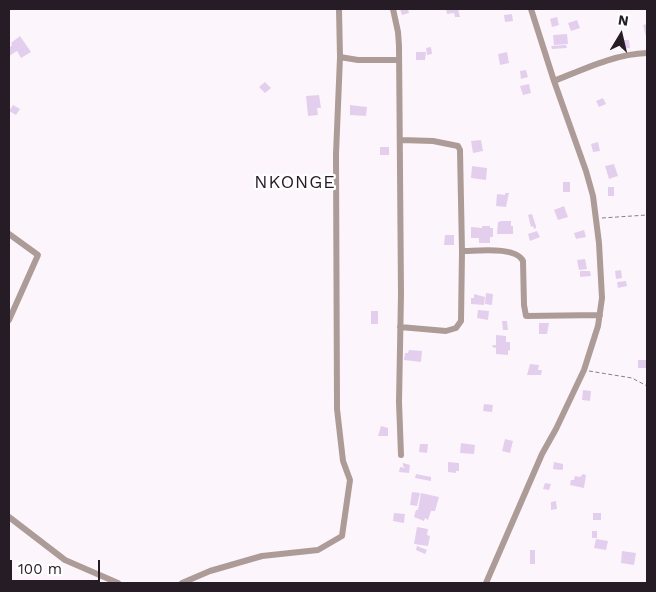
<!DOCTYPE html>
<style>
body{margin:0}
#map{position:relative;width:656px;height:592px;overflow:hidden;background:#fcf6fc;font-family:"Work Sans",sans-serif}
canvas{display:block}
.frame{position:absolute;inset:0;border:10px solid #251c26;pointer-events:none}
.north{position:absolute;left:596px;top:10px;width:50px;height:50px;-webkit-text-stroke:4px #fff;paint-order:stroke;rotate:9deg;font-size:14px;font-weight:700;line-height:20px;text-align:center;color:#251c26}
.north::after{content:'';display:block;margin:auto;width:18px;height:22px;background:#251c26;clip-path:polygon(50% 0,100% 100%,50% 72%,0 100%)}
.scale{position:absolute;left:10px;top:560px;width:90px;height:22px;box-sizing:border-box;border:2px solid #251c26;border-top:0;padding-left:6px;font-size:15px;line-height:18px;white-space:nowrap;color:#251c26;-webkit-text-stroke:4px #fff;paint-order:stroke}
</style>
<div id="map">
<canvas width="656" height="592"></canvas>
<div class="frame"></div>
<div class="north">N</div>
<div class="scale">100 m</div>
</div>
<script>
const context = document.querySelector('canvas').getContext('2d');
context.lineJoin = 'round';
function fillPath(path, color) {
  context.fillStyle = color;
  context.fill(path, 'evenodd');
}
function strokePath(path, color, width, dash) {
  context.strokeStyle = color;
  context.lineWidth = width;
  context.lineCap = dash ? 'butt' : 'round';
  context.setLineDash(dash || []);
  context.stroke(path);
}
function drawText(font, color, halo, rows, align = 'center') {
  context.font = font + ' "Work Sans",sans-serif';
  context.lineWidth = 4.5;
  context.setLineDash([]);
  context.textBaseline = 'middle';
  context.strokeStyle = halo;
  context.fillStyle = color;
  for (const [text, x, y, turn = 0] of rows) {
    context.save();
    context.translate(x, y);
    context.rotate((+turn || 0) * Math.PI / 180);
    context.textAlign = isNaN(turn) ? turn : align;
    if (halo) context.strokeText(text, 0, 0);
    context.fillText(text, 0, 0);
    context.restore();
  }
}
const building = new Path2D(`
 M400,9H408L409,13L402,15Z
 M446,9H458L460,17H455L454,13L447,14Z
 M512,14L513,21L505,22L504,15Z
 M557,17L559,25L552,27L550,19Z
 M577,20L580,28L571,31L568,23Z
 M647,24V41L643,25Z
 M567,34L568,44L554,45L553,35Z
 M20,36L31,52L21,58L17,51L9,56V48L12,45L11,43Z
 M620,40H629L630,48L621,49Z
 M566,45L567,48L552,49L551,46Z
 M431,47L432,54L427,55L426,48Z
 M416,52H426L425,60H416Z
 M507,52L509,63L500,65L498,54Z
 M526,70L528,77L521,79L520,71Z
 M265,82L271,88L265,93L259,87Z
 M529,84L531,93L523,95L520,86Z
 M319,95L321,108H317L318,115L308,116L306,96Z
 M603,98L606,104L599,107L596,101Z
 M13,105L20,109L16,115L9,111Z
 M350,105L367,107L366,116L350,115Z
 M481,140L483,151L473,153L471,141Z
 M598,142L600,151L593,152L591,144Z
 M380,147H389V155H380Z
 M614,164L618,176L609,179L605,166Z
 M472,166L487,168L486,180L471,178Z
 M563,182H570V192H563Z
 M608,187H614V196H608Z
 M505,193H509L506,207L496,206L497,194L505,195Z
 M564,206L568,217L558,220L554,210Z
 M532,214L536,226V228L534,229L533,226L531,227L528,215Z
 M502,221H511V226H513V234H497L498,222Z
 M482,226H490V228H493V237H490V243H479V238H471V227L482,228Z
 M584,230L586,237L576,239L574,233Z
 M537,231L540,237L530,241L528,234Z
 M445,235H454V245H444Z
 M585,259L587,269L579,270L577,260Z
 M621,270L622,278L616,279L615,271Z
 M580,271H590L591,276L580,277Z
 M626,281L627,286L618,288L617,282Z
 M486,293L493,294L492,305L485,304Z
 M474,294L485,297L484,305L471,304V298H474Z
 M478,310L489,311L488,320L477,318Z
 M371,311H378V324H371Z
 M502,321H507L508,330H503Z
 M539,323H549L547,334H539Z
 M496,335L506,336V342H510V351L508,350V355L496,354V348L492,347L493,345H496Z
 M409,350L422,351L421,362L404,360L405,353H408Z
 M638,360H647V368H638Z
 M530,364L539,365L538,370H542L541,375H527Z
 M583,390L591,391L590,401L582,400Z
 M484,404L493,405L492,412L483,411Z
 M381,426L388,428V436H378Z
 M505,439L513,441L510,453L502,451Z
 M461,443L475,445L474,454L460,453Z
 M420,444H428L427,453L419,452Z
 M448,462L459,463V471H456V473L448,472Z
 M554,462L563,464V469L561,470L553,469Z
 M403,463L410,465L409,473L399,472L400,467L405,468L403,466Z
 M416,474L431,477V481L415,478Z
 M583,474L586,475L584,488L570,485L571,480H574L575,476L580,477Z
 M545,483L551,484L549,490L543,489Z
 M412,492L420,493L417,506L410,505Z
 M421,493L439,497L435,511H431L428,520L425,518L424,521L414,517L416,510H418Z
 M556,501L557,509L551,510V502Z
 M394,513L405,514L404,523L393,521Z
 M593,513H601V520H593Z
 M417,527L428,529L427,535L430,536L428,546L414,544Z
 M592,531H597V538H592Z
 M596,539L608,541L606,550L594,548Z
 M417,546L427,550L425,554L416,550Z
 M530,550H535V564H530Z
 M622,551L636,553L634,565L621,563Z`);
const path = new Path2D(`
 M602,218L647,215
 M589,371L632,378L647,386`);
const minor = new Path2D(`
 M393,9L398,32L399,46L401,294L399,402L401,455
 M340,57L358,60H398
 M554,81C584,69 615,54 647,53
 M9,234L38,255L9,320
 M462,251C477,251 516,246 523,261L524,305L526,316L600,315
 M400,327L446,331L456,328L461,321L462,251L460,150L458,146L433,141L401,140
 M9,517L65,560L118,583
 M182,583L210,571L262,556L318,550L342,536L350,480L343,461L337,409L336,154L340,57L339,9
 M486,583L542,454L556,429L584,370L598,326L602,298L599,243L593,196L586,171L554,81L531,9`);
const quarterNames = [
 ["NKONGE",295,183]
];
fillPath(building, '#e3cfed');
strokePath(path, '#888088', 1, [4, 2.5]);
strokePath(minor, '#ad9b98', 6);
context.letterSpacing = '1px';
drawText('18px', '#251c26', '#fff', quarterNames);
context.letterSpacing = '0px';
</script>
